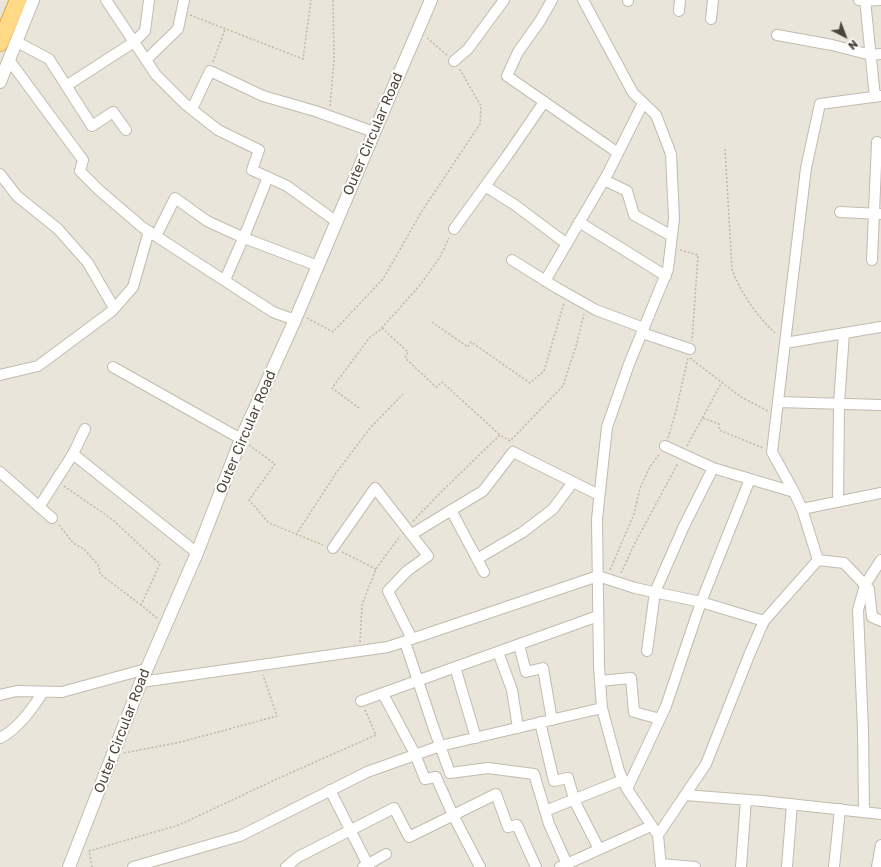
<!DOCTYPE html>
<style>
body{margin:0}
#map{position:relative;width:881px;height:867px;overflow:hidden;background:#f6f3ec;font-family:"Golos Text",sans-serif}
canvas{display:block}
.north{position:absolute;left:825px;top:16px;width:40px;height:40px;-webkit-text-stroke:3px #fff;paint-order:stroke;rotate:138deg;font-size:11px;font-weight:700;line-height:16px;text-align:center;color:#4b4439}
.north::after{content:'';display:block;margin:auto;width:14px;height:18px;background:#4b4439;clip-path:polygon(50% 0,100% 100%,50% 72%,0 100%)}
</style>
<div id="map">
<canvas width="881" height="867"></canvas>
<div class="north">N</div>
</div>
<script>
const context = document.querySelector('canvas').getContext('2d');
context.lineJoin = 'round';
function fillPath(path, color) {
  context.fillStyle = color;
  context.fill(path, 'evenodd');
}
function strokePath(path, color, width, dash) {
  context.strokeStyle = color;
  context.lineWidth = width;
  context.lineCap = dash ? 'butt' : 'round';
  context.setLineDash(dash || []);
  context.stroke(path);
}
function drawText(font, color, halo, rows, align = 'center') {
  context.font = font + ' "Golos Text",sans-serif';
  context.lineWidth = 4;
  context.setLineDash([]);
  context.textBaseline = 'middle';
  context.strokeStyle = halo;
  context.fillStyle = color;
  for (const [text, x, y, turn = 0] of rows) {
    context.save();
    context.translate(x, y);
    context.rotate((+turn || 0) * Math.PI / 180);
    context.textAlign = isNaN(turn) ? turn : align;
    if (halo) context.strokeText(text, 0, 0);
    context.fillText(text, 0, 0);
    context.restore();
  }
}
const residential = new Path2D(`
 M0,0H881V867H0Z`);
const path = new Path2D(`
 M190,15L303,59L311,0
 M427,38L447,55
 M213,62L225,29
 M330,106L334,59L333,0
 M725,149L732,269C741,294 757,316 776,334
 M680,250L698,255L692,341
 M307,318L333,332L383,279L422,211L480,124L481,106L459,68
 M432,322L468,347L471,342L530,383L544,371L564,303
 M382,328L408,352L405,358L436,387L442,382L500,435
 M690,358L741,397L768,411
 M359,408L332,388L370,337L380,330L421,284L440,257L449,238
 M703,418L719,424V430L763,448
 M668,438L676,411L688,358
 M249,445L275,464L249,500L269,523L323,545
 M687,446L722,382
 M64,486L113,520L160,564L141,605L158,619
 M413,521L444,489L500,435L510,441L563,386L576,346L584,314
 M59,525L73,543L84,549L99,566L100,574L141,605
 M296,535L336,473L371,427L403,394
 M342,552L376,569
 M610,570L634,514L640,488L650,467L660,453
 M621,573L634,545L678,463
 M360,642L362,605L376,569L400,536
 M124,753L181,742L277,716L263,675
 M92,867L89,851L179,825L279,778L376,735L365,710`);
const minor = new Path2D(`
 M106,0L156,75L185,104L218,130L259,150L252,170L287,186L337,222
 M552,0L540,21L518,52L507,76L618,153
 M583,0L633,93L656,115L671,154L674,219L668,269L629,364L607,427L597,519L599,667L602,708L619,771L627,789L658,835L661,867
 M859,0L865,1L881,0
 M865,0L875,97
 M628,1V0
 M679,11L680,0
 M711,19L713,0
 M777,35L832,45L871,55L881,54
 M17,42L49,59L92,126L113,112L126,130
 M9,60L83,160L80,171L99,190L142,227L273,312L295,320
 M146,60L178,29L184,0
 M454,61L468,49L504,0
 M66,86L134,42L145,31L149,0
 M881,96L820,104L806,168L785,343L881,327
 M192,109L210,71L263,96L315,111L374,132
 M0,174L17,196L58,229L88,263L114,308
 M604,180L627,191L634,215L672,236
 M485,186L515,205L567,244
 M840,212L881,214
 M579,222L666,276
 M454,229L507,156L544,102
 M156,236L175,198L207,221L244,238L318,266
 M512,260L557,288L596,310L644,328
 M872,260L877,142
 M225,280L248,227L268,177
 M545,281L607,175L643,103
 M642,333L690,349
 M785,343L772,452L794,492
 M113,367L241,439
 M0,375L38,366L112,311L133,287L149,231
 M778,402L881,405
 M665,446L713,468L794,492L802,509
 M73,454L197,553
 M0,472L52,518
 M838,502L839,404L844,333
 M39,507L73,454L85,429
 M451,510L484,572
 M412,534L483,491L513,452L599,495
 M333,548L375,488L428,556L407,571L388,591L412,639
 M477,559L523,532L553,509L573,482
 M818,560L844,563L869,589L872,617L881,621
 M405,642L434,729L450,773L488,768L534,774L549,824L567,864
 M519,645L526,672L543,668L552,720
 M647,651L655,592L684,526L713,468
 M498,652L512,690L518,728
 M455,667L476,738
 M600,681L631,678L634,712L660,719
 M141,682L388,647L598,576L635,588L701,602L764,621
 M383,694L415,754L425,779L436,777L453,815L480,867
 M0,695L17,691L62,692L146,669
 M361,701L598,616
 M540,722L554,781L568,778L575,802L599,849
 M0,738C19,728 32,709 43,692
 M627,789L666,706L701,602L750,479
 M330,790L369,867
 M685,795L762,801L881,814
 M545,811L623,780
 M864,812L863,730L858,610L865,585L881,560
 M658,835L706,764L750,653L764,621L818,560L802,509L881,493
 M661,864L695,867
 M133,867L240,836L367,772L440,746L602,708
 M286,867L298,857L394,808L409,837L496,794L508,827L517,825L536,867
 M363,867L386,854
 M560,867L651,826
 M741,867L746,800
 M787,867L792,804
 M834,867L840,809
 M877,867L881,845`);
const tertiary = new Path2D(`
 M0,82L33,0
 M69,867L141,682L197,553L241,439L295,320L393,88L431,0`);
const trunk = new Path2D(`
 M0,43L18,0`);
const streetNames = [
 ["Outer Circular Road",373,134,-67],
 ["Outer Circular Road",246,432,-67],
 ["Outer Circular Road",122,731,-69]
];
fillPath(residential, '#eae5da');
strokePath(minor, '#c2bbae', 12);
strokePath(tertiary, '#c2bbae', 14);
strokePath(trunk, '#e0a43c', 18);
strokePath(path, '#c4b79f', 1.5, [2, 2]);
strokePath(minor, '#fff', 10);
strokePath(tertiary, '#fff', 12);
strokePath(trunk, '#ffd985', 16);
drawText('14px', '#4b4439', '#fff', streetNames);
</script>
